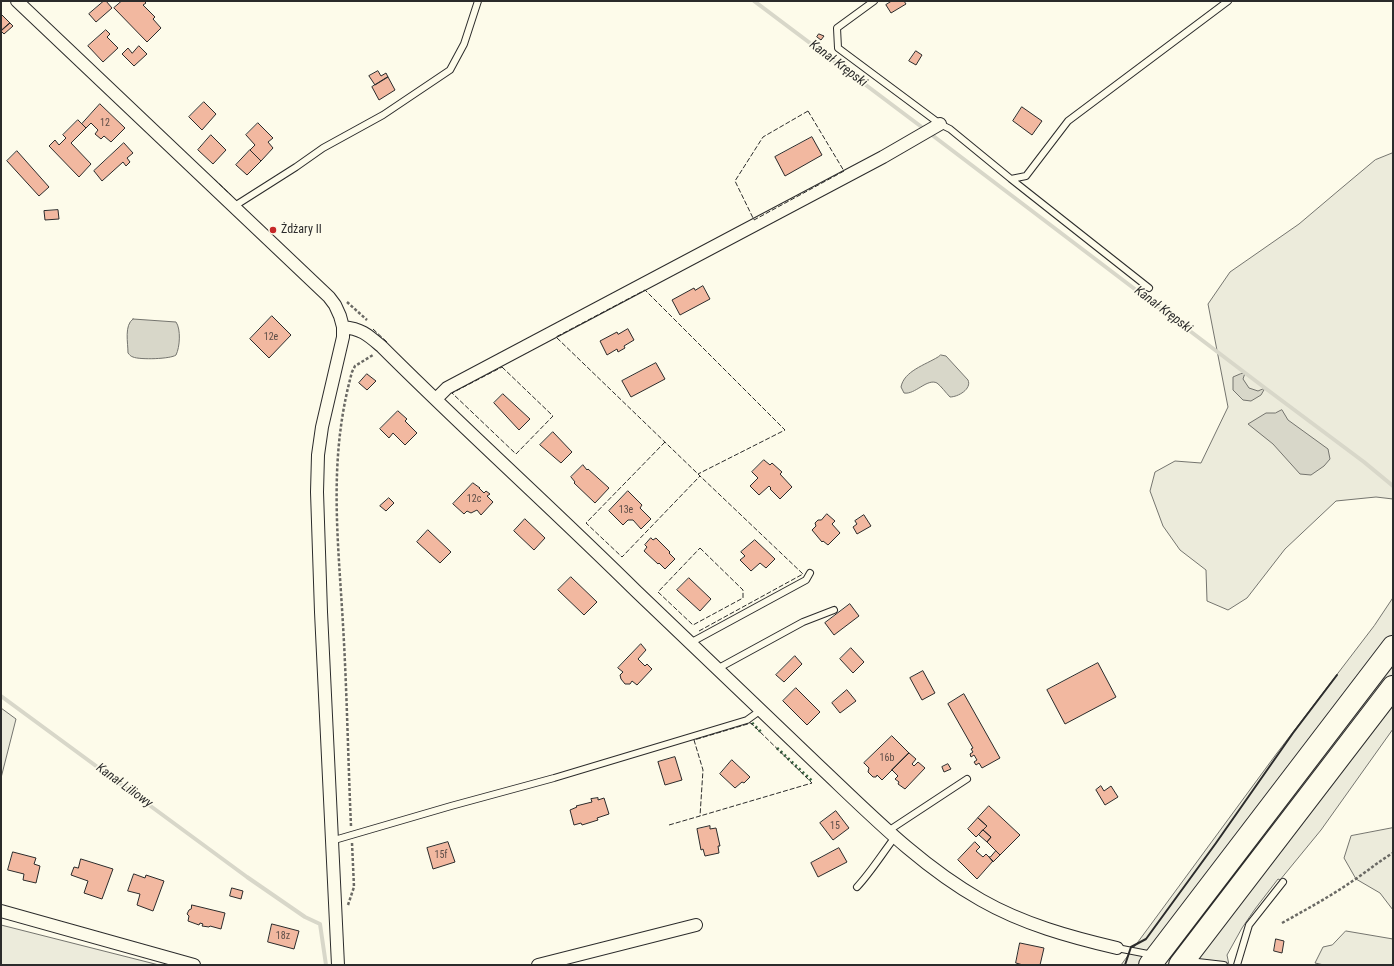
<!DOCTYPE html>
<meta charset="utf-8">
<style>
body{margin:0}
#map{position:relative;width:1394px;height:966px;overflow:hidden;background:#fdfbea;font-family:"Roboto Condensed",sans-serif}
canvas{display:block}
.frame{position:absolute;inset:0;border:2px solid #2b2b2b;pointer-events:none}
</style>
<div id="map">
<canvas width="1394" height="966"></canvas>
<div class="frame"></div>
</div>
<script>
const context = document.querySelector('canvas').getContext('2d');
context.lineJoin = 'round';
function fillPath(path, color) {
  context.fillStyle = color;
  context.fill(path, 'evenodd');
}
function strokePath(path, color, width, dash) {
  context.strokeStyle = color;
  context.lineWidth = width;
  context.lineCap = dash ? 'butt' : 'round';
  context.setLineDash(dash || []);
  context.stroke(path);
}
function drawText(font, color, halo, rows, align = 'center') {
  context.font = font + ' "Roboto Condensed",sans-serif';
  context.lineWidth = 3;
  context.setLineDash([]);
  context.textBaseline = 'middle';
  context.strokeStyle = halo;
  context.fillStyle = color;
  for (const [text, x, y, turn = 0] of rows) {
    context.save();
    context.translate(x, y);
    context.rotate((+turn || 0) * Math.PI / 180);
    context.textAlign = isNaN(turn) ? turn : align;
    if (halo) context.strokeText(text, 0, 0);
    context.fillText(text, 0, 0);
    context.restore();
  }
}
const green = new Path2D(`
 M1393,153V499L1376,497L1336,501L1285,549L1247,598L1228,610L1207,601L1206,570L1180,550L1163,526L1150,491L1155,472L1175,461L1201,463L1228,407L1208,304L1230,272L1299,224L1338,191L1375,160Z
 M1393,598V729L1321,830L1280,880L1278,879L1255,909L1242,928L1227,955L1229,965H1121L1277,753L1374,626Z
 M1,708L16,719L1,778Z
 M1393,828V910L1380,893L1356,879L1344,858L1351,836Z
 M1,925L159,965H1Z
 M1346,931L1393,939V965H1324L1315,963L1323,947L1332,945Z`);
const water = new Path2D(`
 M133,319L176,322C181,329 180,347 176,355C171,359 140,360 133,357C130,356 130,355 128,353C128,343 124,325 133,319Z
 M941,355L946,356L968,380C972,389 958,397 950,397C946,393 941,386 937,383C927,378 915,395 904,393L901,387C904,371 925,365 938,357Z
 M1245,373L1243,379L1249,388L1258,391L1265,388L1261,395L1251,401L1243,400L1233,390V377L1240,374Z
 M1282,410L1288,420L1328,449L1330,459L1324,466L1311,475L1300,474L1273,444L1248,424L1266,413H1275Z`);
const stream = new Path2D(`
 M754,1L923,128
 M932,135L1265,388L1364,462L1393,486
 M1,696L247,877L305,917L320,924L326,965`);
const building = new Path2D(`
 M104,1H106L112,8L96,22L89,14Z
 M122,1H144L146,3L143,5L155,17L153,19L161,28L147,42L114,8Z
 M892,1H904L906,4L891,13L886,5Z
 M1,14L10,23L1,31Z
 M10,23L13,26L4,34L1,31Z
 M106,30L110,34L107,37L118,48L103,62L88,46Z
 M819,34L824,36L821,40L817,37Z
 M139,46L147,54L134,66L122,54L128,48L132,53Z
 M916,51L922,55L916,65L909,61Z
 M378,71L381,76L386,73L388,77L375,85L369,76Z
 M388,77L395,90L379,100L372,87Z
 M204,102L216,114L202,130L189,117Z
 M100,104L125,128L111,142L104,136L101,139L95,134L98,130L91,123L86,128L82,124Z
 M1022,107L1042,121L1032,135L1013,121Z
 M78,120L86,128L71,143L91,164L79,177L49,146L55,140L59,145L66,138L63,135Z
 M258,123L273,138L268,142L273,148L261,161L250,150L255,145L246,135Z
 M211,135L226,150L213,164L198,150Z
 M812,137L822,155L785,176L775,157Z
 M124,143L133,153L127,158L130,162L126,166L123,162L102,181L94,171Z
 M250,150L261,161L247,175L236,165Z
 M17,151L49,187L39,196L7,161Z
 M58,210L59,219L45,220L44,211Z
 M703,286L710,299L680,315L672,300L694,288L695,290Z
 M272,316L291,335L269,358L250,339Z
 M628,329L634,340L624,346L625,348L618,352L617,349L607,355L600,341L617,332L618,334Z
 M656,363L665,379L631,397L622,381Z
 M367,374L376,381L367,390L359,383Z
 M503,394L530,419L519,430L494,403Z
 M398,411L407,419L405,421L417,433L405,445L393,433L389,438L380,429Z
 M553,432L572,452L561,463L540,445Z
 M764,460L770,465L772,463L782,472L780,474L792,487L780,499L770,489L771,488L769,486L759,495L750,486L758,478L752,472Z
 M583,465L587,470L588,469L609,488L595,503L574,483L575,482L571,477Z
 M473,483L480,488H479L484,493L486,491L490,494L487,496L493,502L481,515L477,510L471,513L467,511L464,514L453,504Z
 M628,491L642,505L640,508L651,519L641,529L633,520H628L623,525L609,511Z
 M389,498L394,503L386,511L380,506Z
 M827,514L835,521L832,524L840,533L828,545L823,541L822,542L812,530L816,526L815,523L818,520H821Z
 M864,515L871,526L857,534L853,527L857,524L855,521Z
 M525,519L545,538L534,550L514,531Z
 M428,530L451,552L440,563L417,542Z
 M651,538L653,540L656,538L670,552L669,553L675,559L665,569L659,563L658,564L644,551L647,547L645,545Z
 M755,540L775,559L766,568L760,563L751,571L740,560L745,556L741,552Z
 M571,577L597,602L584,615L558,590Z
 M689,578L711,599L700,611L677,590Z
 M850,604L859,616L834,635L825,623Z
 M641,644L646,650L638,659L645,666L647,664L652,669L637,685L632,681L630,684H625L621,679L620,675L623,672L618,668Z
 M851,648L864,662L853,673L840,659Z
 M795,656L802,664L784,682L776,675Z
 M1098,663L1116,697L1065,724L1047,690Z
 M923,671L935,693L922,700L910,678Z
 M796,688L820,712L807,725L783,701Z
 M847,690L856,701L840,713L832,703Z
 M964,694L1000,758L982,768L979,763L976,765L974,762L977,760L974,755L971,757L970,754L973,752L971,749L973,748L948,704Z
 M892,736L909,753L882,780L877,775L876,777H873L868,772L869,768L864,763Z
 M909,753L916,759L912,764L914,766L918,762L925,768L905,789L898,784L899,782L895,779L898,776L892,770Z
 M675,757L682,780L665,785L658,762Z
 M732,760L750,777L744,783L742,782L735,788L720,774Z
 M948,764L951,769L944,772L942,767Z
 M1101,786L1104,791L1111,786L1118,797L1105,805L1096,790Z
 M598,798V800L604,798L609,814L597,818L598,820L582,825L581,823L574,825L570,810L577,807L576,806L592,802L591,799Z
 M989,806L1020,835L1000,855L987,842L991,837L983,830L987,826L978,818Z
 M836,811L849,828L833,840L820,823Z
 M978,818L987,826L976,837L968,829Z
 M710,826V829L716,828L720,846H718L719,853L705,856L703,849L701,850L697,829Z
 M983,830L991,837L987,842L979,835Z
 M448,842L455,862L433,869L427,848Z
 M975,842L980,847L976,851L983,857L986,854L993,861L977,879L958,860Z
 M839,848L847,862L818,877L811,863Z
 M996,851L1000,855L993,862L989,857H990Z
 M13,852L36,858L34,864L40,866L36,883L23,880L24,874L8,870Z
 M81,859L113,869L102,899L84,893L88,881L71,875L74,867L78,868Z
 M134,874L145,878L146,875L164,881L153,911L137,905L140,894L128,891Z
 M232,888L243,891L241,899L230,896Z
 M192,905L225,913L221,929L210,926L209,927L202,926L203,924L200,923L199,925L188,921L189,916L187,914L189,910L191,909Z
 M272,924L299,931L294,949L268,942Z
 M1276,939L1284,941L1282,953L1274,951Z
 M1020,943L1044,948L1040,965H1023L1016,963Z`);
const path = new Path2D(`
 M347,302L367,320
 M351,826C348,759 347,692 343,625C338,537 328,459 352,372L355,366L373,355
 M348,905L354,887L352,843
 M1282,923C1307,909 1331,896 1354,880C1368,871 1379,861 1393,853`);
const lane = new Path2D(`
 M874,1L837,28L838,48L940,124L950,129L1011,179L1026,176L1068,121L1228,1
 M1011,179L1149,288
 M233,207L296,167L323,148L383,115L450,70L464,44L478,1
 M690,643L806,580L810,573
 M717,669L803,622L834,610
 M888,831L967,779
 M331,841L451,806L554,778L747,720L761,710
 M857,887C871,872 882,854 895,837
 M1117,948L1153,955
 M1189,961L1224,965
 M1237,965L1249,925L1283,882`);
const street = new Path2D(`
 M17,1L329,297L335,305L340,316L343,327V337L322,427L318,455L317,492L321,612L338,965
 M343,327C362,329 368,335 382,347C465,430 552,508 636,591C696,649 757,707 818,765C869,813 919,865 981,900C1023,924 1070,937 1117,948
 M436,399L447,388L883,157L940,124
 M1,911L194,965
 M538,965L696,925`);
const highway = new Path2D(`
 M1150,965L1393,647
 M1180,965L1393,687`);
const hedge = new Path2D(`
 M752,723L761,732
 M777,748L813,782`);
const fence = new Path2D(`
 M808,111L844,171L754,220L735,181L763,137Z
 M214,179L231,195
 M373,329L387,342
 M502,367L553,416L516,454L452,393Z
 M665,442L586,523L622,557L700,476L698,474L556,337L645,290L785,430L698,474
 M700,548L743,590V598L693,625L658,592Z
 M699,631L803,574L700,476
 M669,825L700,816L703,770L694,740L751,723L812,783L700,816`);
const wall = new Path2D(`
 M1125,965L1131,947L1146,939L1216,843L1293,733L1337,675`);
const markers = [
 [273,230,4,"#c62828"]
];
const numberNames = [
 ["12",105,123],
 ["12e",271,337],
 ["12c",474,499],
 ["13e",626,510],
 ["16b",887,758],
 ["15",835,826],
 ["15f",441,855],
 ["18z",283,936]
];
const poiNames = [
 ["Żdżary II",281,230]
];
const waterNames = [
 ["Kanał Krępski",838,64,37],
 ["Kanał Krępski",1163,310,37],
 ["Kanał Liliowy",124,786,36]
];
fillPath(green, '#ecebdb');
strokePath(green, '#74746e', 1);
fillPath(water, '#d8d7c9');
strokePath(water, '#74746e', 1);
strokePath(stream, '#d8d7c9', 4);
fillPath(building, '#f2b8a0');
strokePath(building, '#2b2b2b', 1);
strokePath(lane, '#2b2b2b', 8);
strokePath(street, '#2b2b2b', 14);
strokePath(highway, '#2b2b2b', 24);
strokePath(path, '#6a6964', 2.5, [3, 2]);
strokePath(lane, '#fdfbea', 6);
strokePath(street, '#fdfbea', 12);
strokePath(highway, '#fdfbea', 22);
strokePath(hedge, '#34623c', 3, [2, 3]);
strokePath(fence, '#2b2b2b', 1, [5, 2]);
strokePath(wall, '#2b2b2b', 2);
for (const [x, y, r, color] of markers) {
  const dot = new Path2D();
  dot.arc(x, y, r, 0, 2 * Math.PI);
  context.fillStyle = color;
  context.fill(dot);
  strokePath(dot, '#fdfbea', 1.5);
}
drawText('10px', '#5d4e48', null, numberNames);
drawText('12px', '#2b2b2b', '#fdfbea', poiNames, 'left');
drawText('italic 13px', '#2b2b2b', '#fdfbea', waterNames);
</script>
